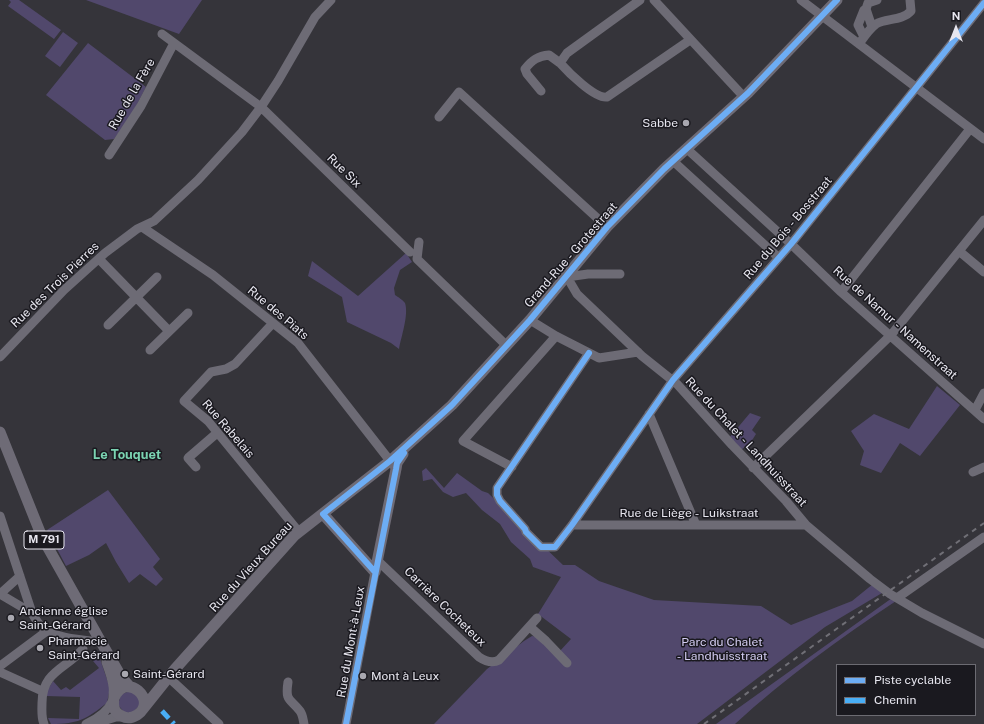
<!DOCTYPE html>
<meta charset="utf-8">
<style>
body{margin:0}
#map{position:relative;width:984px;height:724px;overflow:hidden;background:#35343a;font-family:"Public Sans",sans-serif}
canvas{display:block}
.legend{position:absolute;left:836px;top:664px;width:140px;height:52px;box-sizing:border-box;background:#1a191f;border:1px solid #6c6b72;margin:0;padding:5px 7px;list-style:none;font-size:12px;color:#e7e6ef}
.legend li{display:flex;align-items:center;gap:8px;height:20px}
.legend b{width:20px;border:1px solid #6c6b72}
.north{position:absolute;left:936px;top:8px;width:40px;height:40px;-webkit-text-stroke:3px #1a191f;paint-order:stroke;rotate:0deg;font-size:11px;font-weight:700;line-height:16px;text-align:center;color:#e7e6ef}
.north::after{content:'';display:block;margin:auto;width:14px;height:18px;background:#e7e6ef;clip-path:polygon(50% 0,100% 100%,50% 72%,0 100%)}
</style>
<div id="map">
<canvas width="984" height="724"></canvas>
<ul class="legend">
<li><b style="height:5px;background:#6dadf4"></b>Piste cyclable</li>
<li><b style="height:5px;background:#49aef6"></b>Chemin</li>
</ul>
<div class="north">N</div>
</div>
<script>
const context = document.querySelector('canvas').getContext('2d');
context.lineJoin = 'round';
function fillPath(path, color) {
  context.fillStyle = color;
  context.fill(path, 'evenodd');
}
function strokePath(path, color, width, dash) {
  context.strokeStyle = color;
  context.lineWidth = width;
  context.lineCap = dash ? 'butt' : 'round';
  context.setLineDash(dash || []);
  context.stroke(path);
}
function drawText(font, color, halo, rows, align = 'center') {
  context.font = font + ' "Public Sans",sans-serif';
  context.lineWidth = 3;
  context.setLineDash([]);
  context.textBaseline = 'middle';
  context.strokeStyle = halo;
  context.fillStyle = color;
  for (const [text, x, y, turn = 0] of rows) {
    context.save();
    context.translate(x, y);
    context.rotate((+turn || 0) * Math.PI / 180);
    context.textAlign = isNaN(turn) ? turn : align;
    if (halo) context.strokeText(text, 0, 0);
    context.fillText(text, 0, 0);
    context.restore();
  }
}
const green = new Path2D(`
 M9,0H19L61,30L54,39L8,6L11,2Z
 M86,0H202L179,34Z
 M63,32L78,43L60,67L45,56Z
 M88,43L146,87L129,120L114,139L105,140L46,95Z
 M406,253L412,262L400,270L394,288L395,295C398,297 403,300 405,303C409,315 401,337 399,349L391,343L347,322L342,297L308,276L312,261L358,296Z
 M937,386L960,405L920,456L900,443L881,473L860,465L864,451L851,431L874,414L909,429Z
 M750,413L761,417L752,430L756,434L751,442L741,450L729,438Z
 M426,468L444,488L457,473L482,491L488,493L563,565H575L599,581L654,600L761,606L791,625L852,601L873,584L882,593L825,627L697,724H434L487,669L524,641L532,636L538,637L559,652L571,639L538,614L561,577L533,567L530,559L511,542L500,524L482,510L466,493L453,497L443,492L432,479L423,481L422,471Z
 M108,490L160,559L153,567L163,579L156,586L140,574L129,583L116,562L106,543L89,555L66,566L47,530Z
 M892,598L896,601C839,639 785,678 735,724H716Z
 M99,656L110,688L107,703C86,719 79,724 51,724L48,718L79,719L80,697L46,696L47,691L53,681L61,690L66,687L70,690L99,668L93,661Z
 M131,691L139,698V706L133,712L125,713L118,705L121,694Z`);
const minor = new Path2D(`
 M640,0L567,53L560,63C568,72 595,99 607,97L690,40
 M654,0L744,97
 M801,0L984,139
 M866,9L872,27
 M162,34L261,107L410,252
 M864,37L858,25L864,10L866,9L868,3L877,0
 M859,44C864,37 869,29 876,24C886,18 902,21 911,11L910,0
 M541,91L527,74L525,69C532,60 538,56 549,55L560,63
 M439,117L459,92L607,227
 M687,149L791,244L841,292L984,419
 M109,155L141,106L174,43
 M673,161L779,258
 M142,227L213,275L298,343L394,466
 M419,242L417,259L507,346
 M959,251L984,272
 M99,259L169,331
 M620,274H588L567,277L577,294L642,356L677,384L732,445L786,501L806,525L870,579L890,594L922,613L984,644
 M841,292L970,129
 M530,320L556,336L599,358L638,352
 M273,323L235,364L226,369L211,372L184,401L208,421L299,532
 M108,325L157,277
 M150,350L188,313
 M589,353L497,488V495L500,501L525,529L526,532L541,547H555L572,525L673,380L791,244L984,3
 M0,357L64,290L105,253L137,229L154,221L198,180L242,132L261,107L278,81L315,17L331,0
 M975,410L984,393
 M649,414L696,525
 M196,467L188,458L217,433
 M512,467L463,441L556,336
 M753,468L891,335L984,220
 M973,472L984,467
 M0,516L32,613C35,618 38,624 43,628C56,639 84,640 101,642
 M572,525H806
 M377,560L479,657C485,661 492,664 499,660L537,618
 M0,594L32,613
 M0,594L20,576
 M897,598L984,537
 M530,627L546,641L567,663
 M0,666L47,631
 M0,672L42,691
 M167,676L219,724
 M288,682C285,702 290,698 300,711C303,715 303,720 304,724
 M44,724C41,717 42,710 42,703C42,671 66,669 83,649
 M86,724C97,719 108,711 113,700
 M93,724L116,717H123
 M346,724L375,572`);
const major = new Path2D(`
 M0,432L42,537L101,642L122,678L130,687
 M323,514L375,572
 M375,572L396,469L397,463L403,454
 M107,662C110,670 113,678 114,686C116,697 108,710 122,716C127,719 132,718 137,715C159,701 126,670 114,698
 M143,709L175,669L294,536L390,461L452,405L530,320L607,227L664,169L748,93L837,0`);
const rail = new Path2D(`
 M704,724L984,523`);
const quiet = new Path2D(`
 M162,711L174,724`);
const cycleway = new Path2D(`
 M589,353L497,488V495L500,501L525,529L526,532L541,547H555L572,525L673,380L791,244L984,3
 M375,572L323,514L390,461L452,405L530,320L607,227L664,169L748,93L837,0
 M346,724L396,469L397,463L404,453`);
const markers = [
 [686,123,4,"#a9a8b0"],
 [11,618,4,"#a9a8b0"],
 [40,648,4,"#a9a8b0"],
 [125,674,4,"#a9a8b0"],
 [363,676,4,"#a9a8b0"]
];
const shields = [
 [44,540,40]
];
const shieldNames = [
 ["M 791",44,540]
];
const streetNames = [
 ["Rue de la Fère",132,94,-60],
 ["Rue Six",344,171,44],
 ["Rue du Bois - Bosstraat",788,228,-50],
 ["Grand-Rue - Grotestraat",571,255,-49],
 ["Rue des Trois Pierres",55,285,-44],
 ["Rue des Piats",278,313,40],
 ["Rue de Namur - Namenstraat",895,323,42],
 ["Rue Rabelais",228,429,49],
 ["Rue du Chalet - Landhuisstraat",746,442,47],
 ["Rue de Liège - Luikstraat",689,513],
 ["Rue du Vieux Bureau",251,567,-48],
 ["Carrière Cocheteux",445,607,44],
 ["Rue du Mont-à-Leux",351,642,-80]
];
const poiNames = [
 ["Sabbe",678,123,"right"],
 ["Ancienne église",19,611],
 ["Saint-Gérard",19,625],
 ["Pharmacie",48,641],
 ["Saint-Gérard",48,655],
 ["Saint-Gérard",133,674],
 ["Mont à Leux",371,676]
];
const parkNames = [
 ["Parc du Chalet",722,642],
 ["- Landhuisstraat",722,656]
];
const neighbourhoodNames = [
 ["Le Touquet",127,455]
];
fillPath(green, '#51486c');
strokePath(minor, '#6d6b75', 9);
strokePath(major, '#6e6b76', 11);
strokePath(rail, '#706f76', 2, [5, 5]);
strokePath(quiet, '#49aef6', 5, [10, 5]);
strokePath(cycleway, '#6dadf4', 6);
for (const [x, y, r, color] of markers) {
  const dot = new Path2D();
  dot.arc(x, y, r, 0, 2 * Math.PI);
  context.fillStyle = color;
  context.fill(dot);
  strokePath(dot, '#1a191f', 1.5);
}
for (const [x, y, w] of shields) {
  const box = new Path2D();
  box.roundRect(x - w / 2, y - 9, w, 18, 3);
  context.fillStyle = '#1a191f';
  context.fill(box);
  strokePath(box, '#e7e6ef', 1);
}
drawText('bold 11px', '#e7e6ef', null, shieldNames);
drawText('12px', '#e7e6ef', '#1a191f', streetNames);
drawText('12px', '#e7e6ef', '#1a191f', poiNames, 'left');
drawText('12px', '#d4cdf2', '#1a191f', parkNames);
drawText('bold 13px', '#7bd4b2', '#1a191f', neighbourhoodNames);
</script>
